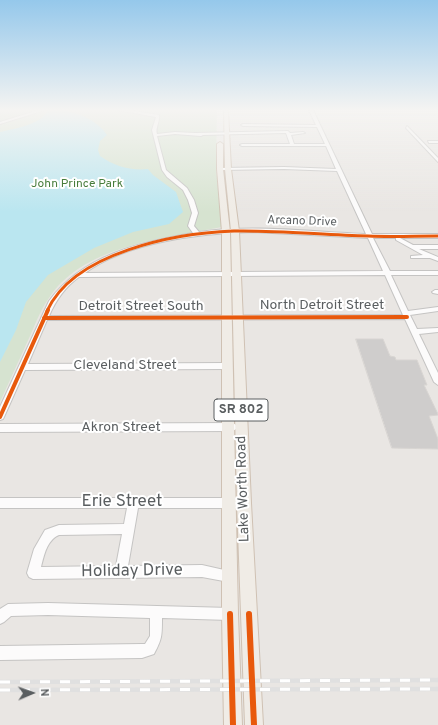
<!DOCTYPE html>
<style>
body{margin:0}
#map{position:relative;width:438px;height:725px;overflow:hidden;background:#e9e6e3;font-family:Overpass,sans-serif}
canvas{display:block}
.north{position:absolute;left:12px;top:673px;width:40px;height:40px;-webkit-text-stroke:3px #fff;paint-order:stroke;rotate:88deg;font-size:11px;font-weight:700;line-height:16px;text-align:center;color:#5a5e60}
.north::after{content:'';display:block;margin:auto;width:14px;height:18px;background:#5a5e60;clip-path:polygon(50% 0,100% 100%,50% 72%,0 100%)}
</style>
<div id="map">
<canvas width="438" height="725"></canvas>
<div class="north">N</div>
</div>
<script>
const context = document.querySelector('canvas').getContext('2d');
context.lineJoin = 'round';
function fillPath(path, color) {
  context.fillStyle = color;
  context.fill(path, 'evenodd');
}
function strokePath(path, color, width, dash) {
  context.strokeStyle = color;
  context.lineWidth = width;
  context.lineCap = dash ? 'butt' : 'round';
  context.setLineDash(dash || []);
  context.stroke(path);
}
function drawText(font, color, halo, rows, align = 'center') {
  context.font = font + ' Overpass,sans-serif';
  context.lineWidth = 4;
  context.setLineDash([]);
  context.textBaseline = 'middle';
  context.strokeStyle = halo;
  context.fillStyle = color;
  for (const [text, x, y, turn = 0] of rows) {
    context.save();
    context.translate(x, y);
    context.rotate((+turn || 0) * Math.PI / 180);
    context.textAlign = isNaN(turn) ? turn : align;
    if (halo) context.strokeText(text, 0, 0);
    context.fillText(text, 0, 0);
    context.restore();
  }
}
const green = new Path2D(`
 M0,110H217L216,170L222,227C165,238 87,245 51,295C42,307 36,322 30,336C20,358 10,380 0,402Z`);
const water = new Path2D(`
 M61,110C79,113 97,120 107,135L100,141L98,150L100,156C114,166 131,171 148,169L153,175L176,192L183,212L169,224L133,232L94,248L48,275L26,302L16,330L0,362V132C13,129 43,124 47,111Z`);
const building = new Path2D(`
 M356,339H383L390,356L395,357L396,360H417L427,385H424L438,414V415L429,416L438,439V449L392,448Z`);
const minor = new Path2D(`
 M39,110H45L0,124V122Z
 M117,110H128L159,115C160,122 155,128 157,134L175,132L195,133L288,131L290,133L303,132L305,133L291,135L294,144H325L317,127L243,126L241,125L243,124L316,125L309,110H313L372,234H438V238H400L413,245H438V249H419L438,257V261L430,258H411V256L423,255L396,240V238H373L390,271H438V275H391L408,311L438,307V311L410,315L417,329L438,328V332L419,334L438,373V385L434,382L405,319L47,320L28,364L227,363L231,366L227,369L25,370L4,417L3,419L0,420V407L49,301C83,255 140,242 193,233L188,226L192,213L188,200L183,190L167,177L162,170L152,130L156,117ZM286,133L290,144H242L240,145L242,146H326L336,169L284,167L220,168L218,169L220,170L284,169L337,171L366,234C311,232 254,224 199,232L194,226L198,213L194,200L187,188L166,170L157,136L175,134L201,136L203,135ZM253,232L368,238L383,271L85,273C127,242 201,233 253,232ZM385,275L403,315L49,316C56,300 65,287 79,277Z
 M407,126L438,158V162L406,128Z
 M428,141H438V143H429Z
 M435,290H438V294L433,293L432,292Z
 M233,423L236,425L238,427L236,429L233,431L0,432V424Z
 M0,498H244L248,500L249,503L248,506L244,508H138L128,566L202,565L233,572L235,576L233,580L229,582L202,577L33,579L29,577L27,573L34,549L45,530L59,525L124,524L127,508H0ZM122,534L116,566L41,567C44,555 47,540 59,535Z
 M48,603L230,608L234,610L236,614L234,618L230,620L162,618C162,636 162,639 154,654L142,658L0,660V646L142,644H145L150,636V618L48,615L11,616L4,622L0,624V609L8,604Z`);
const major = new Path2D(`
 M224,110H228L231,169L239,231L251,503L263,725H245L237,503L231,231L225,169Z
 M220,142L223,144V169L230,232L238,614L242,725H224L222,614V232L217,169V144Z`);
const rail = new Path2D(`
 M0,682L438,680
 M0,690L438,689`);
const cyclewayFar2 = new Path2D(`
 M47,311C74,252 176,233 234,231C279,230 323,235 368,236C391,237 415,236 438,236`);
const cyclewayFar1 = new Path2D(`
 M44,318L407,317
 M0,417L48,310`);
const cycleway = new Path2D(`
 M230,614L233,725
 M249,614L254,725`);
const farParknames = [
 ["John Prince Park",77,185]
];
const farStreetnames = [
 ["Arcano Drive",302,222,2]
];
const shields = [
 [241,410,54]
];
const shieldNames = [
 ["SR 802",241,410]
];
const streetNames = [
 ["North Detroit Street",322,306],
 ["Detroit Street South",141,307],
 ["Cleveland Street",125,366],
 ["Akron Street",121,428],
 ["Lake Worth Road",244,489,-92]
];
const nearStreetnames = [
 ["Erie Street",122,503],
 ["Holiday Drive",132,572,-1]
];
fillPath(green, '#d6e3d0');
fillPath(water, '#bae6f0');
fillPath(building, '#cfcdcc');
strokePath(building, '#d8d5d2', 1);
strokePath(minor, '#c5c4c3', 2);
strokePath(major, '#cfc1b3', 2);
fillPath(minor, '#fcfbfb');
fillPath(major, '#f0ece6');
strokePath(rail, '#e0e0e0', 4.5);
strokePath(rail, '#fff', 3, [10]);
strokePath(cyclewayFar2, '#e8590c', 3);
strokePath(cyclewayFar1, '#e8590c', 4);
strokePath(cycleway, '#e8590c', 6);
const sky = context.createLinearGradient(0, 0, 0, 212);
sky.addColorStop(0, '#95c8eb');
sky.addColorStop(0.52, '#f5f4f2');
sky.addColorStop(1, '#f5f4f200');
context.fillStyle = sky;
context.fillRect(0, 0, 438, 212);
drawText('12px', '#487d3c', '#fff', farParknames);
drawText('12px', '#5a5e60', '#fff', farStreetnames);
for (const [x, y, w] of shields) {
  const box = new Path2D();
  box.roundRect(x - w / 2, y - 11, w, 22, 3);
  context.fillStyle = '#fff';
  context.fill(box);
  strokePath(box, '#5a5e60', 1);
}
drawText('bold 13px', '#5a5e60', null, shieldNames);
drawText('14px', '#5a5e60', '#fff', streetNames);
drawText('17px', '#5a5e60', '#fff', nearStreetnames);
</script>
